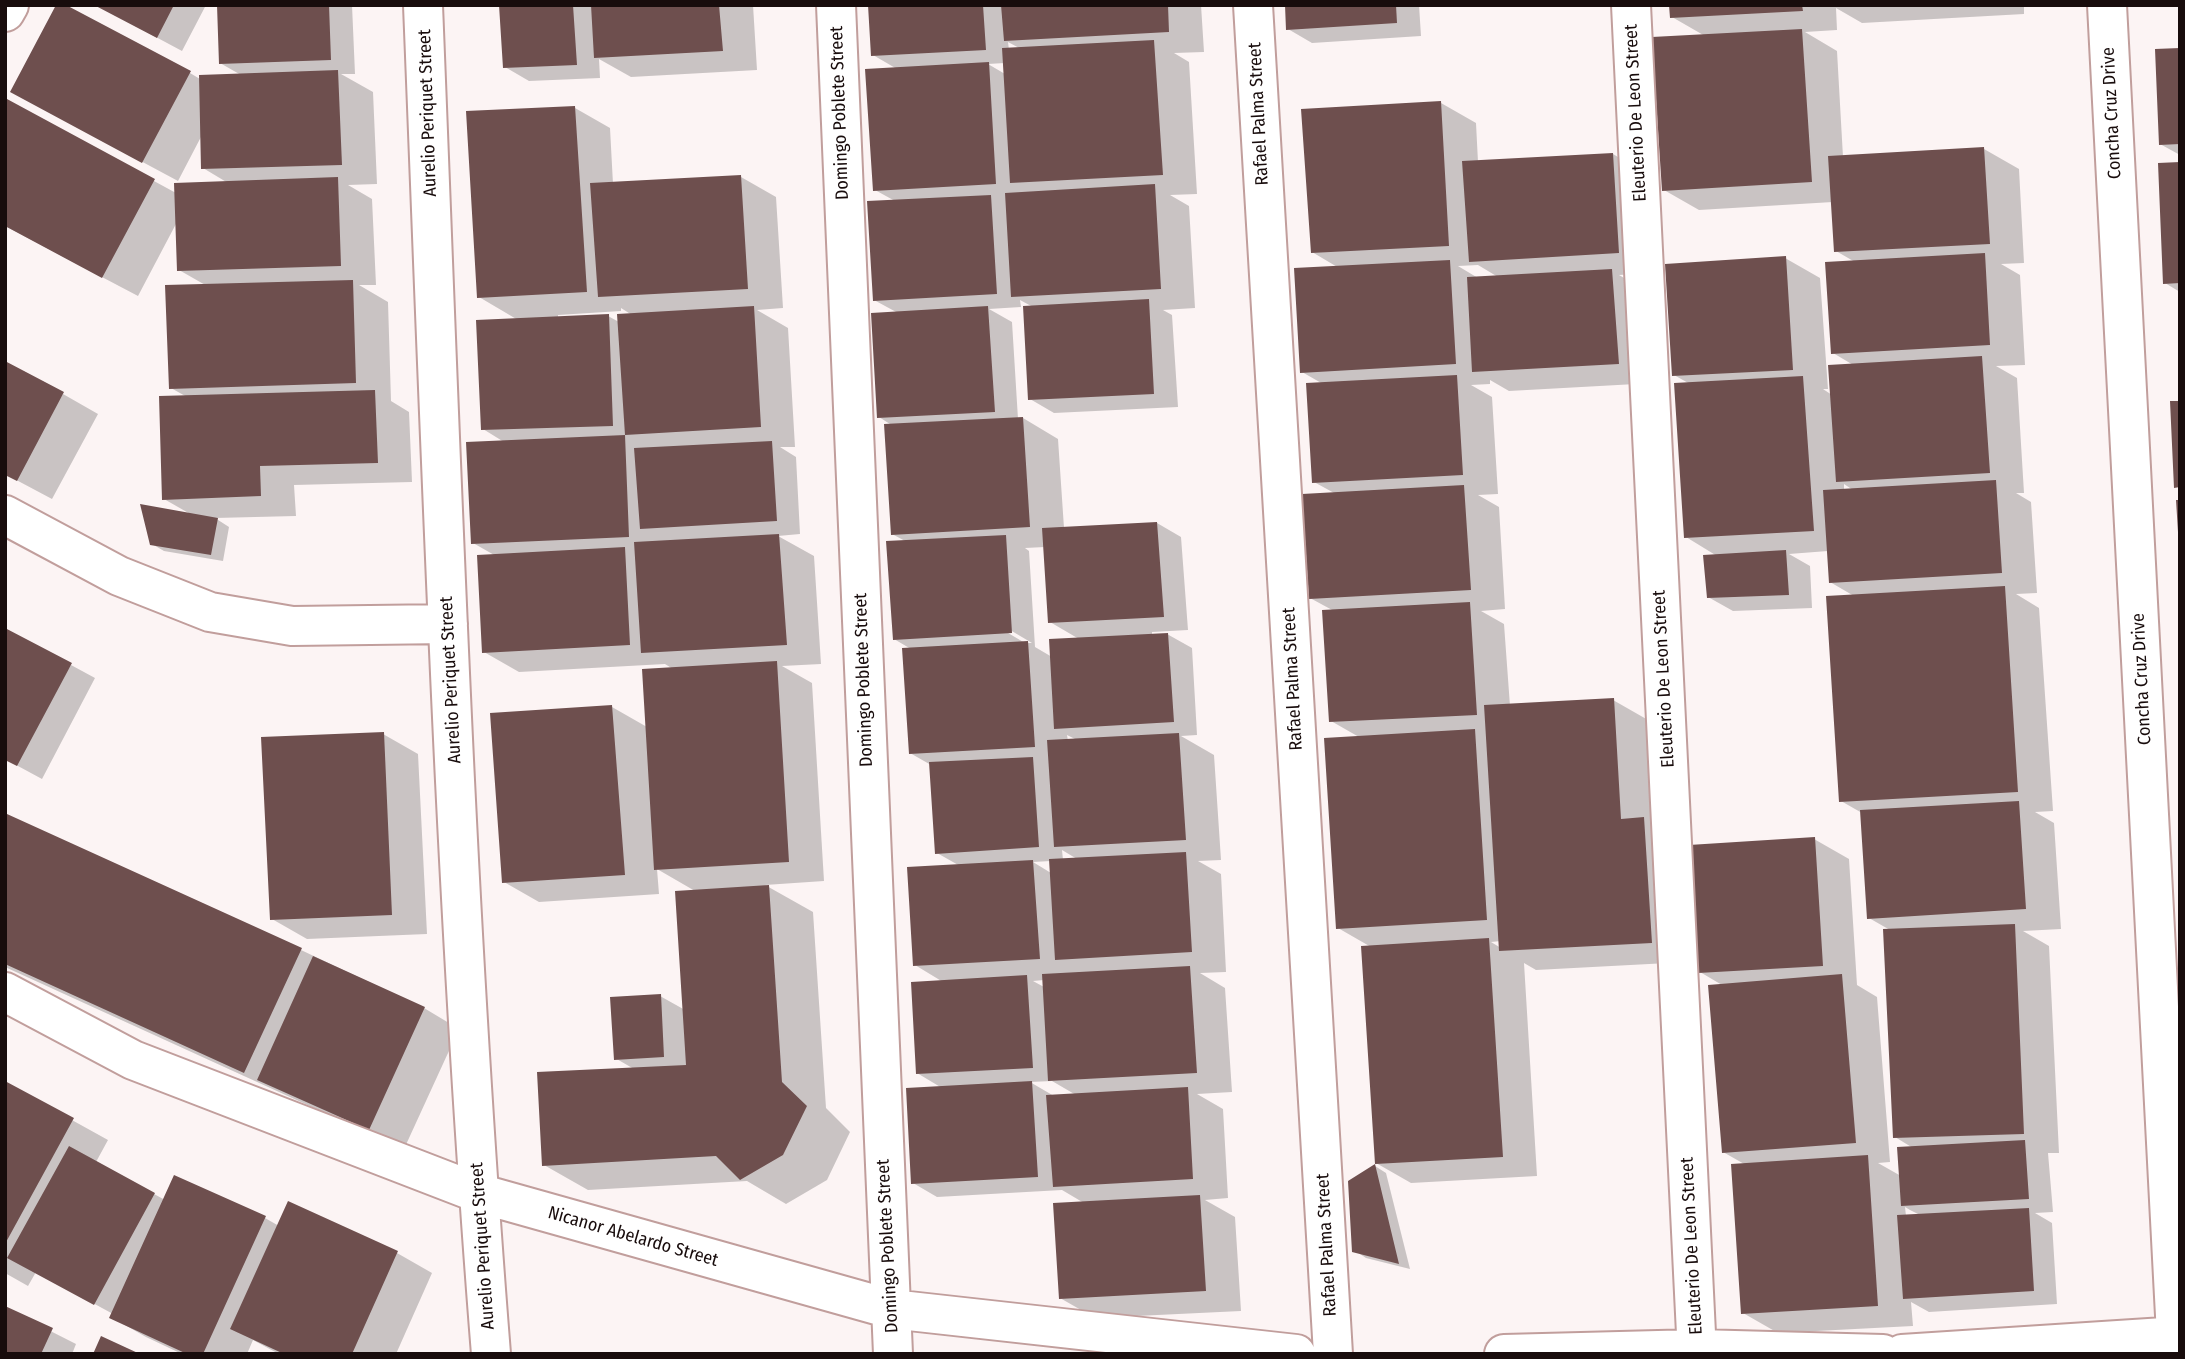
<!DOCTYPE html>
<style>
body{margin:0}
#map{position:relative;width:2185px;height:1359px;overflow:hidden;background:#fcf4f4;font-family:"Fira Sans Condensed",sans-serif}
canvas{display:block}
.frame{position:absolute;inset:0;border:7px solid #180c0c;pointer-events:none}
</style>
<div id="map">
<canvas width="2185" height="1359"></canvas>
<div class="frame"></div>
</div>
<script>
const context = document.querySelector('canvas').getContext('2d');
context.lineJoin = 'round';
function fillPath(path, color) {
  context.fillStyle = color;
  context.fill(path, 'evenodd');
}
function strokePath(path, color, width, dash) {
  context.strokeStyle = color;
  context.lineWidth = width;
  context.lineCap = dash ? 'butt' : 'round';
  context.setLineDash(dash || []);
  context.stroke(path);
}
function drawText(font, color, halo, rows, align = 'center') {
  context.font = font + ' "Fira Sans Condensed",sans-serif';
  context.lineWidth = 7;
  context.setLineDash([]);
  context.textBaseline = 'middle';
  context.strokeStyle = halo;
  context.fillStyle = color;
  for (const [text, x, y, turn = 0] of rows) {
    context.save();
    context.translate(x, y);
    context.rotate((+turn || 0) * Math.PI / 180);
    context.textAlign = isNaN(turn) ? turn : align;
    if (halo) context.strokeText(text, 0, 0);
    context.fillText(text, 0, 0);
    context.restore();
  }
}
const shadow = new Path2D(`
 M96,5H206L182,51Z
 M218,5H352L355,74H341L373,92L377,184L348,185L372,199L376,285H359L388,302L391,401L409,412L412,482L294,485L296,516L215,518L229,527L223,561L164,551L152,544L192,515L164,499L187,397L171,388L207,286L179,270L177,222L138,296L5,226V105L7,101L176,193L228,183L203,168L202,135L178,181L12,92L190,73L200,79L241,75L220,63Z
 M501,5H753L757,70L631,77L599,59L600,78L529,81L505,67Z
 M869,5H1201L1204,52L1174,53L1189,62L1197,194L1170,195L1189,206L1195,308L1163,310L1172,315L1178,407L1054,413L1030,399L1033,307L1020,300L1021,307L989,309L1012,322L1018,419L1023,418L1058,439L1064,528L1157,523L1181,537L1188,630L1152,632V635L1167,634L1192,648L1197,735L1181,736L1214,755L1221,860L1198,861L1221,874L1226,972L1200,973L1225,988L1232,1092L1197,1094L1223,1109L1228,1198L1205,1200L1235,1217L1241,1311L1095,1318L1060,1298L1084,1203L1062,1190L937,1197L913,1183L942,1088L917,1073L943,982L915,965L960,866L937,853L931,765L910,753L911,649L894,639L907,542L892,534L893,426L879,417L898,313L874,300L895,201L875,190L897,69L873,55ZM1008,42L1021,49L1009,50ZM1005,63V74L988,64ZM1045,547L1050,622L1079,639L1052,657L1035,647L1029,551L1025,548ZM1005,627L1032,643H1025L1003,630ZM1067,735L1077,740L1068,741ZM1062,850L1077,859L1063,860ZM1051,861V873L1033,862ZM1044,980V987L1033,981ZM1052,1081L1076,1095L1054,1096L1030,1082Z
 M1286,5H1419L1421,36L1312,43L1288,29Z
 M1671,5H2024V14L1862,23L1836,8L1837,30L1805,32L1837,51L1843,157L1984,149L2019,169L2024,263L2001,264L2020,275L2025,365L1996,366L2017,378L2024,493H2016L2031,502L2037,593L2016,594L2039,608L2053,811L2035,812L2054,823L2061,929L2023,931L2049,946L2059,1153H2048L2053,1212L2035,1213L2052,1223L2057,1304L1929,1312L1911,1302L1913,1326L1778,1333L1743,1313L1746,1165L1723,1152L1722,985L1700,972L1814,839L1849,859L1857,985L1877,997L1890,1162L1878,1163L1901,1176L1913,1148L1895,1137L1890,930L1869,918L1862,813L1841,801L1854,596L1830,582L1828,551L1789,554L1810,566L1812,608L1733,611L1708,597L1717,556L1686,537L1690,384L1674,375L1785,258L1820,278L1828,389H1823L1832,395L1855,366L1833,353L1855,262L1836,251L1833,202L1699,210L1664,190L1705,36L1672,17ZM1844,484L1853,490H1844ZM1905,1207L1910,1210L1920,1215L1906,1216Z
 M2180,50V155L2160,144Z
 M1441,103L1476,123L1478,162L1613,154L1648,175L1654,273L1619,275L1647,291L1654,383L1509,391L1490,380V384L1471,385L1492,397L1498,494L1478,495L1499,507L1505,609L1481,611L1504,624L1510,706L1613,700L1648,720L1687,962L1536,970L1524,963L1537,1176L1411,1183L1376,1163L1371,947L1338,928L1359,737L1331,721L1334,611L1310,598L1336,494L1314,482L1323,384L1302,372L1339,268L1312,252ZM1478,265L1498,277L1478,278L1458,266ZM1501,941V948L1491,942Z
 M575,108L610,128L613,184L741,177L776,197L783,308L757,310L788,328L795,447H780L796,457L800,534L778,536L814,556L821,664L782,666L812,683L824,881L765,885L813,912L826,1108L850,1132L827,1180L786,1204L747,1181L588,1190L544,1165L634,1069L615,1058L660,996L685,1010L695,891L657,869L659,894L539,902L504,882L612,707L647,727L673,669L665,664L519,672L484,652L496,556L473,543L504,442L483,429L518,320L479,297ZM621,308L632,315L619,322L608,316L558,318V315L621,311Z
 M2180,164V292L2165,283Z
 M63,394L98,414L52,499L5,474Z
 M71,665L95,678L42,779L5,759Z
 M383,734L418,754L427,934L307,939L272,919Z
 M8,817L301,950L424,1008L459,1029L404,1149L5,967V822Z
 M5,1083L108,1140L96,1162L165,1200L265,1218L279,1226L289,1203L397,1253L432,1273L396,1354H279L253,1340L247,1354H182L146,1337L111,1317L113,1314L36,1272L28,1286L5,1273Z
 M1375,1166L1386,1173L1410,1269L1366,1258L1354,1250Z
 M5,1308L76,1344L72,1354H5Z`);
const building = new Path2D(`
 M56,5H66L191,71L142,163L10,92Z
 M94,5H174L157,38Z
 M217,5H329L331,60L219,64Z
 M499,5H573L577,65L503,68Z
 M591,5H719L723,51L594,58Z
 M868,5H983L986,50L871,56Z
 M1001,5H1168L1169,32L1004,41Z
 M1285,5H1396L1397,23L1286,30Z
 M1669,5H1802L1803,11L1670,18Z
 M1802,29L1812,182L1662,191L1652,37Z
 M1154,40L1163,175L1010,183L1002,48Z
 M2180,48V144L2159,145L2155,49Z
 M989,62L996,184L873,191L865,69Z
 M338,70L342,165L201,169L199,75Z
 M7,99L155,179L102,278L5,226Z
 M1441,101L1449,246L1311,253L1301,109Z
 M575,106L587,292L477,298L466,111Z
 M1984,147L1990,244L1834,252L1828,156Z
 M1613,153L1619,253L1469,262L1462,161Z
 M2180,162V283L2163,284L2158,163Z
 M741,175L748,289L598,297L590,183Z
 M338,177L341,266L177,271L174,183Z
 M1155,184L1161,289L1011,297L1005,193Z
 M991,195L997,294L873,301L867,201Z
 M1985,253L1990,345L1831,354L1825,262Z
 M1786,256L1793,370L1672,376L1665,264Z
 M1450,260L1456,364L1300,373L1294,268Z
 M1612,269L1619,364L1472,372L1467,277Z
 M353,280L356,383L169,389L165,285Z
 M1149,299L1154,394L1028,400L1023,306Z
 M754,306L761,427L625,435L617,314Z
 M988,306L995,412L877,418L871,313Z
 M609,314L613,426L481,430L476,320Z
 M1982,356L1990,473L1836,482L1828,365Z
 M5,361L64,392L17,481L5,475Z
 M1457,375L1463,475L1312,483L1306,383Z
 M1803,376L1814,531L1684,538L1674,383Z
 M375,390L378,463L260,466L261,496L162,500L159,396Z
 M2170,401H2180V487L2174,488Z
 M1023,417L1030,527L891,535L884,424Z
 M625,435L629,537L471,544L466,442Z
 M772,441L777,521L640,529L634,448Z
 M1996,480L2002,573L1829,583L1823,490Z
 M1464,485L1471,590L1309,599L1302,494Z
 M2176,500H2180V532H2178Z
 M140,504L218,518L211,555L150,545Z
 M1157,522L1164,617L1048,623L1042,528Z
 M779,534L787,645L641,653L634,542Z
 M1006,535L1012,633L893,640L886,541Z
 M625,547L630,645L482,653L477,555Z
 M1786,550L1789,595L1707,598L1703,555Z
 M2005,586L2018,792L1839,802L1826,596Z
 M1470,602L1477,715L1329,722L1322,610Z
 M5,628L72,663L17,766L5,760Z
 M1168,633L1174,722L1054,729L1049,639Z
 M1028,641L1035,747L909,754L902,648Z
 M777,661L789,862L654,870L642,669Z
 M1614,698L1621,819L1644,817L1652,943L1499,951L1484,705Z
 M612,705L625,875L502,883L490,713Z
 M1475,729L1487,920L1336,929L1324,738Z
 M384,732L392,915L270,920L261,737Z
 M1179,733L1186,840L1054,847L1047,740Z
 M1033,757L1039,847L935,854L929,762Z
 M2019,801L2026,909L1867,919L1860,810Z
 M7,814L302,948L244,1073L5,964Z
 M1815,837L1823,966L1698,973L1689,845Z
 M1186,852L1192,952L1055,960L1049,859Z
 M1033,860L1040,959L913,966L907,867Z
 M769,885L782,1082L807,1106L783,1155L740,1180L716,1156L542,1166L537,1072L686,1065L675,891Z
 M2015,924L2024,1134L1893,1138L1883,929Z
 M1489,938L1503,1157L1375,1164L1399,1264L1352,1252L1348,1181L1375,1164L1361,946Z
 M313,956L425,1007L369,1130L257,1080Z
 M1190,966L1197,1073L1048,1081L1042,974Z
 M1842,974L1856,1143L1722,1153L1708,985Z
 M1027,975L1033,1068L916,1074L911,982Z
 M661,994L664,1057L614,1060L610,997Z
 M5,1081L74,1118L5,1244Z
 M1032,1081L1038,1177L911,1184L906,1088Z
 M1188,1087L1193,1179L1053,1187L1046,1095Z
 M2025,1140L2029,1199L1901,1206L1897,1147Z
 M69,1146L155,1193L94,1305L7,1258Z
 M1868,1155L1878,1306L1741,1314L1731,1164Z
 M174,1175L266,1216L203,1354H187L109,1318Z
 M1200,1195L1206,1291L1059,1299L1053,1203Z
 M288,1201L398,1251L352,1354H284L230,1329Z
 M2029,1208L2034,1291L1903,1299L1897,1215Z
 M5,1306L53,1328L41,1354H5Z
 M101,1336L140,1354H93Z`);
const minor = new Path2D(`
 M423,5C441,455 455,905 491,1354
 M836,5L893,1354
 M1253,5L1333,1354
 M1631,5L1697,1354
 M2107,5L2177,1354
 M5,12L9,5
 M5,515L119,576L210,612L292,626L448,624
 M5,992L133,1060L478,1193L891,1309L1296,1354
 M1504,1354L1697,1349L1883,1354
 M1902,1354L2180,1336`);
const streetNames = [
 ["Aurelio Periquet Street",428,113,-92],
 ["Domingo Poblete Street",840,113,-92],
 ["Eleuterio De Leon Street",1636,113,-93],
 ["Concha Cruz Drive",2112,113,-93],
 ["Rafael Palma Street",1259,114,-93],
 ["Rafael Palma Street",1293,679,-93],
 ["Eleuterio De Leon Street",1664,679,-93],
 ["Concha Cruz Drive",2142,679,-93],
 ["Aurelio Periquet Street",451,680,-93],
 ["Domingo Poblete Street",864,680,-92],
 ["Nicanor Abelardo Street",633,1237,16],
 ["Rafael Palma Street",1327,1245,-93],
 ["Aurelio Periquet Street",483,1246,-94],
 ["Domingo Poblete Street",888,1246,-93],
 ["Eleuterio De Leon Street",1692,1246,-93]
];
fillPath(shadow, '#0003');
fillPath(building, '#6e4f4e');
strokePath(minor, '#c19e9c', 42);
strokePath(minor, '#fff', 38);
drawText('18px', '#180c0c', '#fff', streetNames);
</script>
